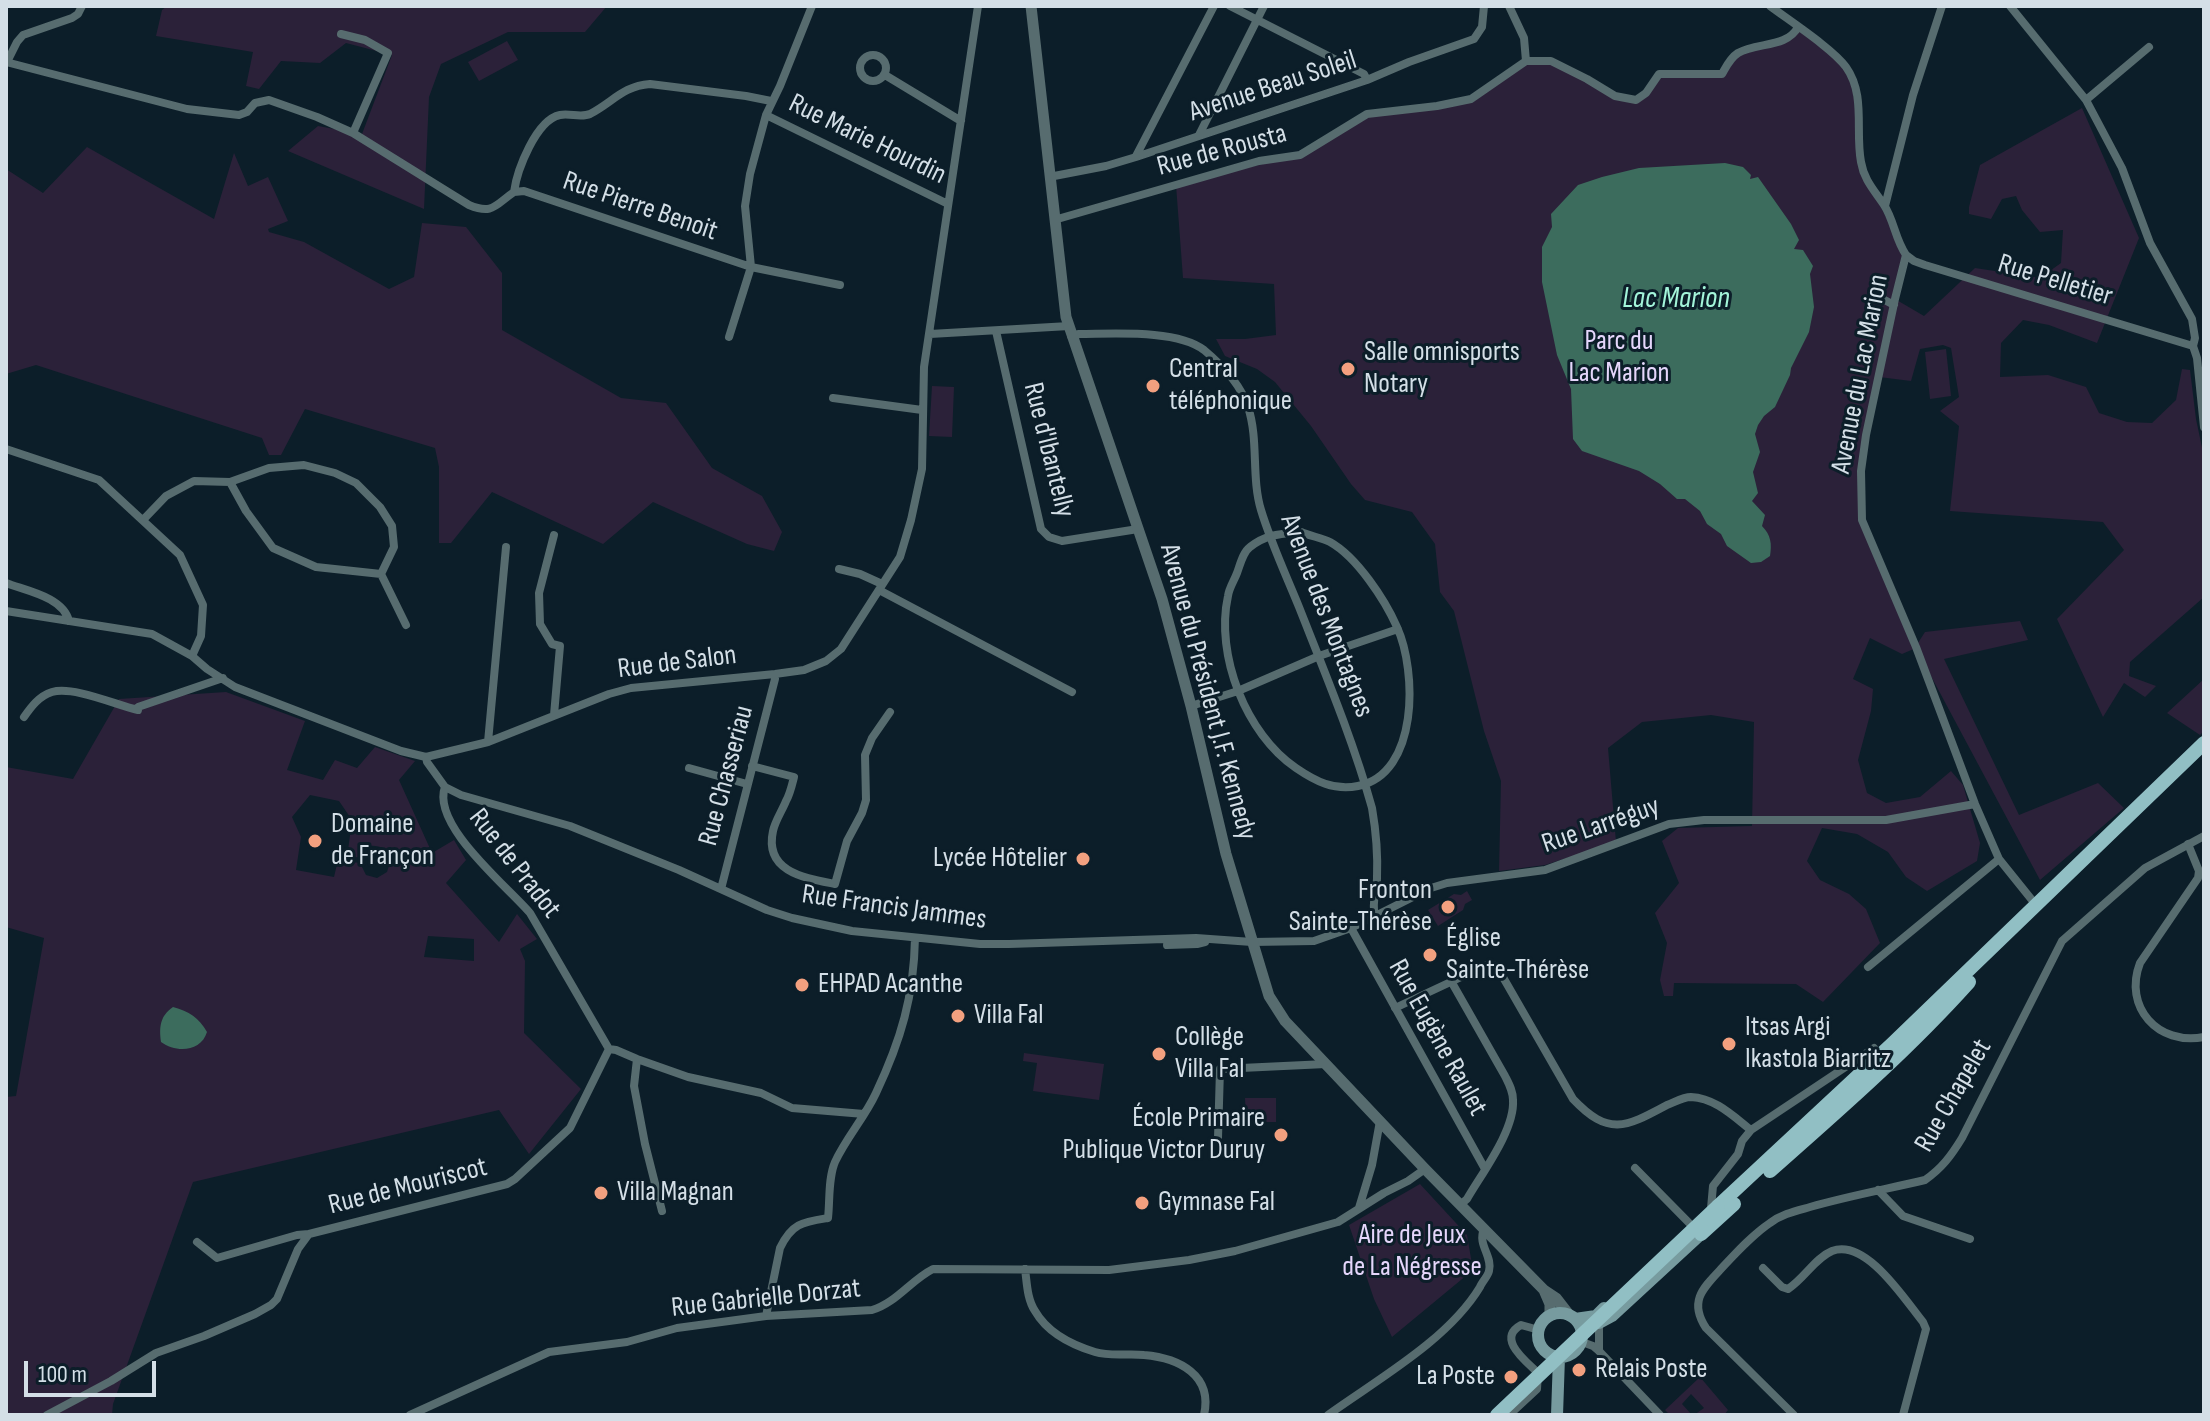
<!DOCTYPE html>
<meta charset="utf-8">
<style>
body{margin:0}
#map{position:relative;width:2210px;height:1421px;overflow:hidden;background:#0c1e29;font-family:"Sofia Sans Condensed",sans-serif}
canvas{display:block}
.frame{position:absolute;inset:0;border:8px solid #d4dfe7;pointer-events:none}
.scale{position:absolute;left:24px;top:1361px;width:132px;height:36px;box-sizing:border-box;border:4px solid #d4dfe7;border-top:0;padding-left:10px;font-size:24px;line-height:28px;white-space:nowrap;color:#d4dfe7;-webkit-text-stroke:6px #0c1e29;paint-order:stroke}
</style>
<div id="map">
<canvas width="2210" height="1421"></canvas>
<div class="frame"></div>
<div class="scale">100 m</div>
</div>
<script>
const context = document.querySelector('canvas').getContext('2d');
context.lineJoin = 'round';
function fillPath(path, color) {
  context.fillStyle = color;
  context.fill(path, 'evenodd');
}
function strokePath(path, color, width, dash) {
  context.strokeStyle = color;
  context.lineWidth = width;
  context.lineCap = dash ? 'butt' : 'round';
  context.setLineDash(dash || []);
  context.stroke(path);
}
function drawText(font, color, halo, rows, align = 'center') {
  context.font = font + ' "Sofia Sans Condensed",sans-serif';
  context.lineWidth = 6;
  context.setLineDash([]);
  context.textBaseline = 'middle';
  context.strokeStyle = halo;
  context.fillStyle = color;
  for (const [text, x, y, turn = 0] of rows) {
    context.save();
    context.translate(x, y);
    context.rotate((+turn || 0) * Math.PI / 180);
    context.textAlign = isNaN(turn) ? turn : align;
    if (halo) context.strokeText(text, 0, 0);
    context.fillText(text, 0, 0);
    context.restore();
  }
}
const green = new Path2D(`
 M167,6H607L585,32H508L441,64L429,97L424,209L288,151L318,126L362,134L392,55L346,43L320,63L281,61L259,89L246,86L253,52L156,36L162,10Z
 M1798,27L1839,59L1852,78L1859,149L1873,192L1906,255L1895,299L1924,316L1975,268L2040,278L2061,263L2063,230L2040,232L2022,210L2016,196L2002,199L1991,219L1969,214V207L1980,165L2082,108L2139,238L2097,343L2049,325L2023,320L2001,343L2000,377L2048,375L2086,387L2099,413L2127,422L2152,423L2176,400L2182,369L2190,370L2196,419L2204,457V597L2130,662L2129,676L2156,686L2145,697L2124,683L2103,717L2057,619L2124,550L2103,522L1950,511L1959,426L1940,411L1959,397L1951,348L1943,345L1920,349L1911,381L1879,377L1866,435L1862,520L1916,646L1925,632L2020,621L2028,640L1944,659L2019,815L2098,783L2124,808L2040,880L1916,648L1902,654L1870,638L1853,679L1873,689L1871,711L1858,760L1867,793L1886,803L1920,797L1951,771L1963,785L1980,843L1977,861L1927,891L1906,877L1888,852L1857,834L1822,828L1807,861L1820,880L1849,894L1866,909L1880,943L1823,1002L1796,984L1674,983L1673,996H1664L1660,980L1667,943L1655,913L1679,883L1662,841L1678,828L1752,826L1754,722L1711,715L1642,722L1608,748L1616,842L1545,865L1499,871L1501,781L1484,731L1454,611L1440,592L1435,544L1412,512L1365,500L1351,484L1311,426L1275,382L1257,369L1225,356L1216,339H1245L1276,335L1274,284L1183,278L1176,185L1300,155L1367,114L1471,99L1526,61H1551L1615,96L1636,100L1659,74H1722L1737,53L1787,39Z
 M507,41L518,60L479,81L468,62Z
 M87,147L214,219L234,153L248,186L268,177L288,221L268,229L269,232L304,242L389,289L414,277L422,223L466,227L502,273V330L621,398L666,403L712,468L762,496L782,532L774,551L747,544L653,502L603,544L492,492L451,543H439V467L435,448L305,409L281,455H269L262,438L36,365L6,374V169L43,193Z
 M1946,349L1951,396L1930,399L1925,352Z
 M932,386L954,387L952,437L929,436Z
 M2204,679V731L2200,735L2167,713Z
 M226,692L305,721L287,770L323,780L335,760L357,768L375,747L415,761L399,780L432,853L454,840L466,860L446,883L499,942L517,914L537,939L520,949L525,961L524,1033L581,1089L529,1154L499,1110L193,1182L113,1404L112,1415H6V1097L16,1096L44,938L6,927V767L73,779L119,699ZM310,795L339,801L352,820L347,858L359,857L368,846C380,845 386,848 391,859L387,872L377,878L366,875L360,863L338,860L334,877L296,870L301,837L292,817ZM428,936L474,939V961L424,957Z
 M1467,891L1472,900L1465,904L1463,910L1438,926L1428,910L1454,894L1461,895Z
 M1024,1053L1104,1064L1099,1100L1033,1091L1037,1063L1023,1061Z
 M1245,1098H1276V1122H1246Z
 M1420,1184L1467,1235L1473,1270L1392,1337L1374,1299L1349,1225Z
 M1700,1377L1728,1410L1724,1415H1694L1704,1408L1691,1394L1682,1404L1692,1415H1670L1665,1410Z`);
const water = new Path2D(`
 M1725,163L1743,167L1751,175L1750,179L1758,177L1791,224L1799,240L1794,249L1803,250L1813,266L1810,274L1814,307L1809,332L1791,368L1790,375L1775,407L1764,416L1758,425L1755,434L1760,452L1753,472L1758,493L1752,501L1765,515L1762,526C1771,535 1772,544 1770,556L1761,562L1751,563L1727,546L1721,534L1707,524L1700,511L1685,499H1677L1660,484L1639,471L1582,451L1573,439L1571,389L1557,355L1542,282V247L1552,227L1551,214L1578,185L1602,177L1639,168Z
 M173,1007C189,1011 199,1018 207,1032C201,1052 176,1053 161,1042C159,1027 160,1016 173,1007Z`);
const minor = new Path2D(`
 M1230,6L1364,74L1367,80
 M1509,6L1524,38L1526,61
 M1770,6C1790,21 1833,49 1846,67C1866,95 1855,131 1861,162C1864,180 1874,190 1884,205C1894,220 1895,239 1906,255L1895,299L1866,435L1861,471L1862,520L1916,647L1975,804L1999,859L2036,905
 M2010,6L2086,100L2122,168L2150,243L2192,319L2195,338L2193,346L2197,358L2204,427
 M341,34L365,40L388,53L353,133
 M860 68a13 13 0 1 1 26 0a13 13 0 1 1-26 0Z
 M1526,61H1551L1587,79L1615,96L1636,100L1646,93L1659,74H1722C1726,67 1730,58 1738,53C1757,42 1787,48 1798,27
 M6,62L187,109L239,115L247,112L255,103L269,100L317,117L353,133L469,205C493,215 495,205 514,192C517,170 536,120 560,115C570,113 581,118 590,114C613,102 623,86 650,84L746,96L771,101
 M7,62L17,42L23,35L72,18L78,14L82,6
 M885,75L961,121
 M2086,100L2149,47
 M766,115L948,204
 M1199,135L1264,6
 M1136,156L1214,6
 M1049,177L1106,166L1136,157L1367,80L1409,62L1474,39L1482,27L1484,6
 M514,192L524,191L751,267L840,285
 M1885,206L1913,95L1942,6
 M1054,220L1259,161L1300,155L1367,114L1437,106L1471,99L1526,61
 M1906,255L1914,261L1925,265L2193,346
 M1877,296L1894,305
 M996,331L1041,529L1049,537L1062,541L1138,529
 M930,334L1069,326
 M1071,336L1079,334C1112,334 1177,329 1204,350C1222,365 1241,385 1248,407C1259,440 1251,477 1261,510C1271,543 1286,575 1299,607C1325,673 1353,740 1372,808C1376,831 1378,854 1377,878C1377,890 1371,903 1375,916
 M729,337L751,267L745,206L750,174L766,115L780,86L812,6
 M833,398L922,410
 M6,449L99,480L180,555L203,605L201,636L192,656
 M230,482L246,511L273,548L316,567L381,574
 M143,520L166,496L194,481L230,482L269,468L304,465L335,473L356,483L380,507L392,526L394,547L381,574
 M1301,532C1310,536 1322,538 1330,542C1357,557 1385,600 1397,627C1417,671 1419,774 1358,786C1334,791 1315,781 1296,768C1246,734 1215,655 1228,596C1229,588 1234,581 1237,573C1240,565 1243,552 1250,547C1267,534 1280,534 1301,532Z
 M839,569L860,574L882,584
 M381,574L406,625
 M6,583C27,591 63,597 69,621
 M879,590L1072,692
 M6,611L152,634L192,656L207,669L235,687L401,751L426,757L488,742L609,694L631,688L775,674L804,670L826,661L841,649L900,557L911,520L922,469L924,367L978,6
 M1191,706L1238,691L1319,656L1398,629
 M554,715L560,646L552,644L540,624L539,593L554,535
 M24,717C31,707 39,696 52,692C74,686 116,705 138,710V707L223,678
 M488,742L506,547
 M426,757L427,762L445,787L461,795L570,826L679,870L767,910L792,918L852,931L980,944H1009L1196,938L1252,942L1314,941L1351,928L1431,888L1447,883L1545,870L1669,824L1704,820H1886L1975,804
 M752,766L794,777C792,785 790,794 786,801C782,811 775,821 773,831C764,872 805,878 835,884L847,841L862,813L866,800L865,755L872,738L890,712
 M689,768L747,784
 M445,787C431,825 507,886 530,913L609,1049
 M2188,844L2199,871L2198,878L2140,963C2123,1007 2158,1046 2204,1037
 M721,889L775,679V674
 M1351,928L1485,1169
 M1167,945L1197,944L1205,942
 M1868,967L1999,859
 M1451,981L1505,1076C1509,1084 1513,1091 1513,1100C1515,1130 1482,1173 1467,1199L1460,1205
 M1395,1008L1489,964L1496,966L1500,972L1573,1099C1609,1137 1626,1127 1667,1105C1675,1102 1683,1097 1691,1097C1715,1098 1733,1116 1751,1130
 M637,1059L634,1086L645,1144L662,1211
 M1218,1138L1220,1069L1326,1064
 M1635,1168L1696,1230
 M1878,1190L1903,1216L1970,1239
 M1359,1208L1372,1165L1380,1121
 M1711,1208L1713,1186L1738,1154L1742,1141L1751,1130L1874,1048
 M197,1242L217,1258L297,1235L309,1234
 M1763,1268L1782,1287L1788,1289C1804,1279 1815,1258 1832,1251C1866,1238 1905,1300 1923,1322L1926,1329L1903,1415
 M1025,1269C1027,1283 1027,1299 1035,1311C1047,1332 1072,1345 1095,1352C1112,1357 1127,1353 1144,1355C1179,1358 1213,1375 1204,1415
 M766,1316L780,1248C792,1223 803,1222 828,1218C830,1201 828,1178 835,1162C846,1138 865,1117 876,1093C901,1040 914,996 915,938
 M1599,1323V1351
 M1582,1342L1593,1346L1599,1351L1660,1415
 M47,1415L111,1381L156,1353L204,1336L255,1314L271,1305L277,1299L298,1249L309,1234L507,1184L515,1179L570,1128L609,1049L616,1050L637,1059L688,1077L761,1093L792,1108L864,1114
 M410,1415L549,1352L627,1342L677,1328L766,1316L872,1310C896,1303 911,1280 933,1269L1109,1270L1189,1260L1235,1251L1338,1222L1384,1193L1408,1181L1425,1169
 M1328,1415C1378,1379 1448,1340 1480,1287C1482,1282 1488,1276 1489,1271C1493,1256 1477,1245 1484,1229
 M1509,1415L1537,1389L1538,1373C1526,1361 1496,1339 1521,1325L1539,1330
 M1794,1415L1706,1328C1689,1302 1702,1289 1720,1270C1735,1254 1752,1235 1770,1223C1782,1214 1796,1211 1810,1207C1848,1196 1887,1189 1925,1180C1942,1168 1951,1156 1962,1138L2062,941L2145,868L2204,836`);
const tertiary = new Path2D(`
 M1031,6L1066,317L1162,599L1191,706L1226,854L1269,996L1285,1021L1425,1169L1544,1290L1556,1298L1570,1316
 M1544,1290L1550,1304V1315`);
const secondary = new Path2D(`
 M1538 1335a22 22 0 1 1 44 0a22 22 0 1 1-44 0Z
 M1575,1319L1596,1316L1604,1308
 M1599,1323L1612,1316L1701,1234
 M1557,1415L1559,1357`);
const primary = new Path2D(`
 M1770,1171C1838,1111 1908,1050 1969,982
 M1718,1206L1893,1043L2204,743
 M1701,1234L1734,1204`);
const primaryBridge = new Path2D(`
 M1497,1415L1718,1206`);
const markers = [
 [1348,369,8,"#f2a07f"],
 [1153,386,8,"#f2a07f"],
 [315,841,8,"#f2a07f"],
 [1083,859,8,"#f2a07f"],
 [1448,907,8,"#f2a07f"],
 [1430,955,8,"#f2a07f"],
 [802,985,8,"#f2a07f"],
 [958,1016,8,"#f2a07f"],
 [1729,1044,8,"#f2a07f"],
 [1159,1054,8,"#f2a07f"],
 [1281,1135,8,"#f2a07f"],
 [601,1193,8,"#f2a07f"],
 [1142,1203,8,"#f2a07f"],
 [1579,1370,8,"#f2a07f"],
 [1511,1377,8,"#f2a07f"]
];
const streetNames = [
 ["Avenue Beau Soleil",1273,87,-18],
 ["Rue Marie Hourdin",867,140,26],
 ["Rue de Rousta",1222,151,-15],
 ["Rue Pierre Benoit",640,207,19],
 ["Rue Pelletier",2055,281,17],
 ["Avenue du Lac Marion",1861,374,-79],
 ["Rue d'Ibantelly",1048,450,76],
 ["Avenue des Montagnes",1326,616,69],
 ["Rue de Salon",677,663,-7],
 ["Avenue du Président J.F. Kennedy",1207,692,75],
 ["Rue Chasseriau",727,776,-75],
 ["Rue Larréguy",1601,826,-19],
 ["Rue de Pradot",514,864,52],
 ["Rue Francis Jammes",894,908,8],
 ["Rue Eugène Raulet",1437,1038,61],
 ["Rue Chapelet",1954,1096,-60],
 ["Rue de Mouriscot",408,1187,-14],
 ["Rue Gabrielle Dorzat",766,1299,-6]
];
const parkNames = [
 ["Parc du",1619,342],
 ["Lac Marion",1619,374],
 ["Aire de Jeux",1412,1236],
 ["de La Négresse",1412,1268]
];
const poiNames = [
 ["Salle omnisports",1364,353],
 ["Notary",1364,385],
 ["Central",1169,370],
 ["téléphonique",1169,402],
 ["Domaine",331,825],
 ["de Françon",331,857],
 ["Lycée Hôtelier",1067,859,"right"],
 ["Fronton",1432,891,"right"],
 ["Sainte-Thérèse",1432,923,"right"],
 ["Église",1446,939],
 ["Sainte-Thérèse",1446,971],
 ["EHPAD Acanthe",818,985],
 ["Villa Fal",974,1016],
 ["Itsas Argi",1745,1028],
 ["Ikastola Biarritz",1745,1060],
 ["Collège",1175,1038],
 ["Villa Fal",1175,1070],
 ["École Primaire",1265,1119,"right"],
 ["Publique Victor Duruy",1265,1151,"right"],
 ["Villa Magnan",617,1193],
 ["Gymnase Fal",1158,1203],
 ["Relais Poste",1595,1370],
 ["La Poste",1495,1377,"right"]
];
const waterNames = [
 ["Lac Marion",1676,299]
];
fillPath(green, '#2b2139');
fillPath(water, '#3c6c5d');
strokePath(minor, '#576c6f', 8);
strokePath(tertiary, '#576c6f', 11);
strokePath(secondary, '#779b9f', 12);
strokePath(primary, '#91bfc4', 14);
strokePath(primaryBridge, '#91bfc4', 14);
for (const [x, y, r, color] of markers) {
  const dot = new Path2D();
  dot.arc(x, y, r, 0, 2 * Math.PI);
  context.fillStyle = color;
  context.fill(dot);
  strokePath(dot, '#0c1e29', 3);
}
drawText('28px', '#d4dfe7', '#0c1e29', streetNames);
drawText('28px', '#e5d6fb', '#0c1e29', parkNames);
drawText('28px', '#d4dfe7', '#0c1e29', poiNames, 'left');
drawText('italic 30px', '#a3f5da', '#0c1e29', waterNames);
</script>
